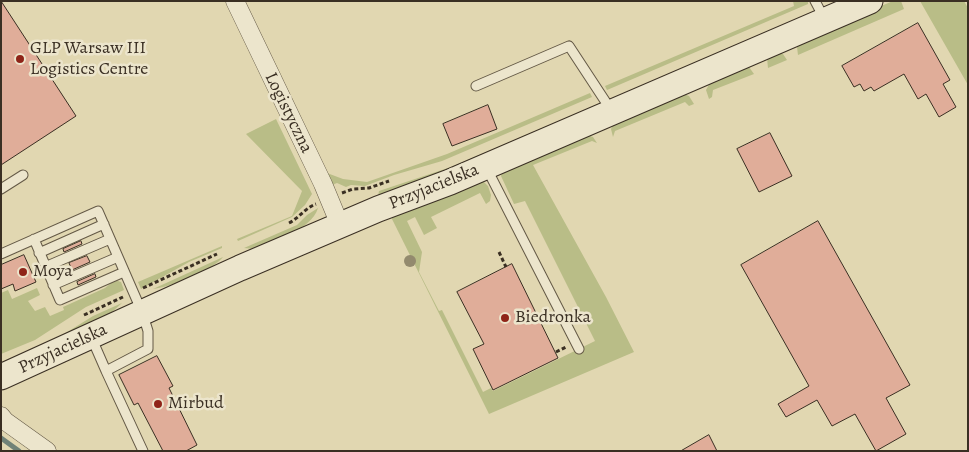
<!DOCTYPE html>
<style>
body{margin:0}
#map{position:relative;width:969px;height:452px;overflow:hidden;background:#e1d7b1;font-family:Alegreya,serif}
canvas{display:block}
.frame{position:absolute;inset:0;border:2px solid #3a2f23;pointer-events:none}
</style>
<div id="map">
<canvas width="969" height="452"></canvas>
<div class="frame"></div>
</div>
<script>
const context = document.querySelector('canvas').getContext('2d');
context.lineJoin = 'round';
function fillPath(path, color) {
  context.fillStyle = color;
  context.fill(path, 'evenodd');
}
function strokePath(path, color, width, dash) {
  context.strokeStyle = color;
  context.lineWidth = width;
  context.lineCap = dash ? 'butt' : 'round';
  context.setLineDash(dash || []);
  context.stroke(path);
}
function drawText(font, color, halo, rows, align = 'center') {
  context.font = font + ' Alegreya,serif';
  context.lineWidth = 5;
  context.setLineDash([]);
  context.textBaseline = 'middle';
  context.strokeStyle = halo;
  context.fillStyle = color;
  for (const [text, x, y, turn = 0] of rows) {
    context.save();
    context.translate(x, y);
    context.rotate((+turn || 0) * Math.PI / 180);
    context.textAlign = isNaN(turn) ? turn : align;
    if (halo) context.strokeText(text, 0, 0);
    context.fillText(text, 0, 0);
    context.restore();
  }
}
const green = new Path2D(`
 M793,1H808V4L607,90L605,86L794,6Z
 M893,1H901L904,9L798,55L797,47L803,39Z
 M920,1H964L968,8V85Z
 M777,52L783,54L787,60L768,68L767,58Z
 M749,67L754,74L713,90L712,97L709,99L706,90L711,81Z
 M590,93L592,97L442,161L394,175L365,186L351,185L346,187L337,183L332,185L327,173L343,179L367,182L447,154Z
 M684,94L689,96L694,104L689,106L685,102L615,131L613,137L611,129L614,122Z
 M594,106L593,108L449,173L378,196L379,191L451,167Z
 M276,119L312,194L305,205L292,217L238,241L237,239L292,216L302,191L246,134Z
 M587,135L593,137L597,143L592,141L533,165L606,297L634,352L489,414L391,217L483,181L488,186L491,195L490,201L486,204L480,193L431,217L437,228L424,235L415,217L407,221L422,252L419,272L439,311L442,310L483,392L491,388L493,391L595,341L525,201L514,204L501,176L502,172Z
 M318,208C311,231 273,240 253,249L244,248L297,225L307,215Z
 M222,246V248L189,262L141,289L138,282Z
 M223,257C215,269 168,288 153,289Z
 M115,280L121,282L124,290L86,307L35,340L1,354V293L8,290L12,299L37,288L40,295L28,301L35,311L45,307L50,316L64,310L63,307L105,288Z
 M122,303L112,312L48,344L93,316Z`);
const stream = new Path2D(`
 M1,438L19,451`);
const building = new Path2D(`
 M1,1L76,116L1,165Z
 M918,23L950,80L943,84L956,107L939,117L926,94L918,99L904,74L874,91L871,87L864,91L860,84L854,87L842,66Z
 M488,105L497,129L452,146L443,124Z
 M770,133L792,176L759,192L737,149Z
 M818,221L910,385L886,398L906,434L876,451L855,414L832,426L817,400L786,417L778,404L809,386L741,265Z
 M81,241L82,244L64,252L63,249Z
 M24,255L36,282L15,291L13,284L1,289V265Z
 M87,256L90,262L72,270L69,263Z
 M512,264L558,358L493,390L473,349L484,344L457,292Z
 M95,274L96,277L78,285L77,282Z
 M157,356L173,386L169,388L197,445L186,451H163L138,403L134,405L119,375Z
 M709,435L717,451H681Z`);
const path = new Path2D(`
 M342,193L353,189L369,188L389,181
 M289,223C299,218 305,208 316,204
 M499,252L506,267
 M143,288L217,254
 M84,315L123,297
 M556,352L566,347`);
const lane = new Path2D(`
 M815,1L824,18
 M476,86L569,46L611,110
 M487,169L579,349
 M1,189L23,175
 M34,239L60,300L124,272
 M39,253L104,224
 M1,254L98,211L142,312L148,331V349L106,371L143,451
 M45,267L110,239
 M53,285L118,257
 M92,339L106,371`);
const street = new Path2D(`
 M235,1L323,184L340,225
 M1,416L5,421L47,451`);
const secondary = new Path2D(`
 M1,377L240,268L378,209L450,182L870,1`);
const trees = [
 [410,261]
];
const markers = [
 [20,59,5,"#8f2418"],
 [23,272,5,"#8f2418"],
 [505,318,5,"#8f2418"],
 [158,404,5,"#8f2418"]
];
const poiNames = [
 ["GLP Warsaw III",30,49],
 ["Logistics Centre",30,70],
 ["Moya",33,272],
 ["Biedronka",515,318],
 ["Mirbud",168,404]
];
const streetNames = [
 ["Logistyczna",288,113,64],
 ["Przyjacielska",434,187,-22],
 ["Przyjacielska",63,349,-25]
];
fillPath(green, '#b9bd87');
strokePath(stream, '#708277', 5);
fillPath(building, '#e0ad99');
strokePath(building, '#3a2f23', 1);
strokePath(lane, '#645946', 11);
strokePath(street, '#645946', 19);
strokePath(secondary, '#3a2f23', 27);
strokePath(path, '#3a2f23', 3, [4, 2.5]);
strokePath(lane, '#ece5cc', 9);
strokePath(street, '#ece5cc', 18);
strokePath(secondary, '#ece5cc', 25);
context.fillStyle = '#938a6e';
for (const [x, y] of trees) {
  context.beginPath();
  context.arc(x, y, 6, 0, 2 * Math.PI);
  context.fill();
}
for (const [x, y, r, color] of markers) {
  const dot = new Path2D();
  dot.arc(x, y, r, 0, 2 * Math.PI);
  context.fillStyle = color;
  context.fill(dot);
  strokePath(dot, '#ece5cc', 2);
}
drawText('18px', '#3a2f23', '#ece5cc', poiNames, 'left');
drawText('18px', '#3a2f23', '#ece5cc', streetNames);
</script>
